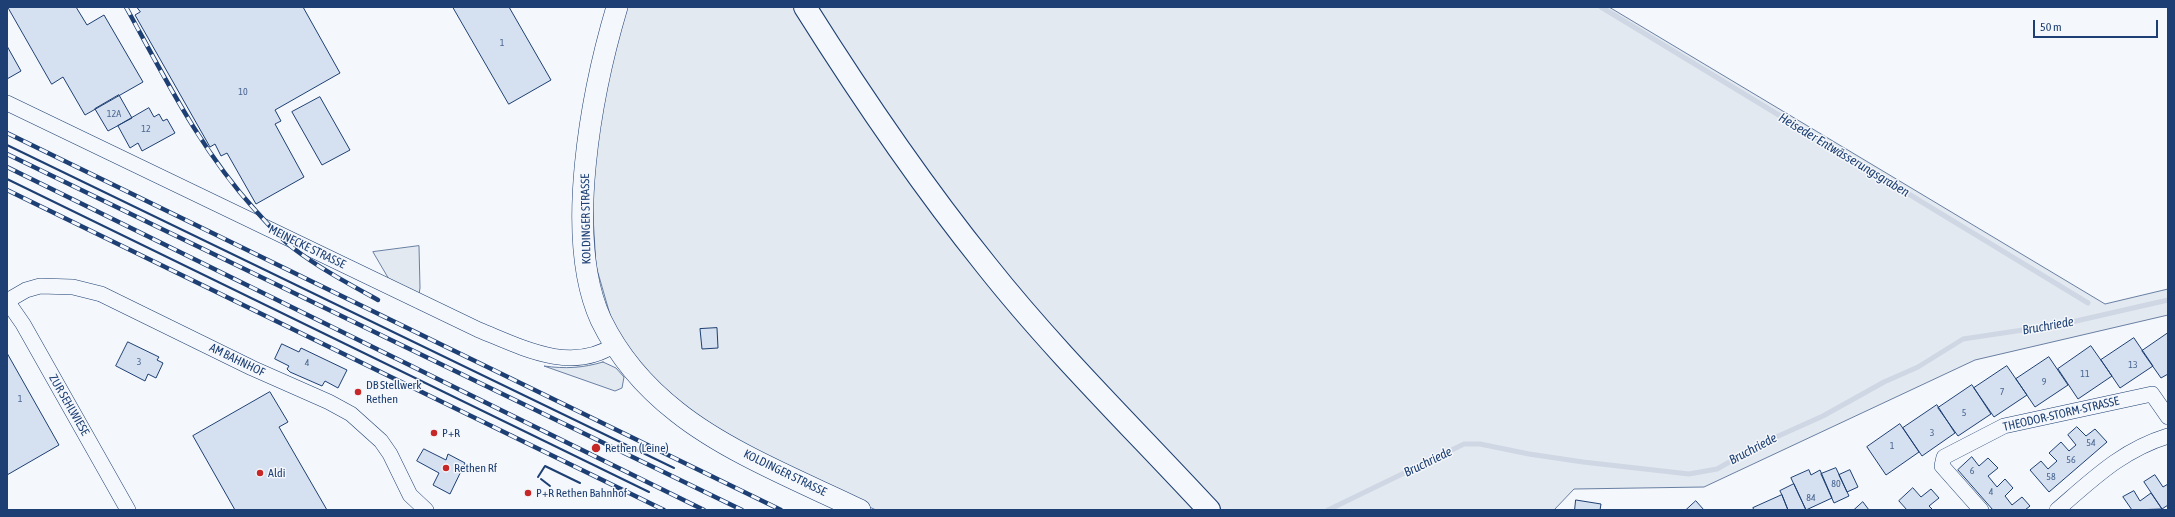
<!DOCTYPE html>
<meta charset="utf-8">
<style>
body{margin:0}
#map{position:relative;width:2175px;height:517px;overflow:hidden;background:#f4f7fb;font-family:"Asap Condensed",sans-serif}
canvas{display:block}
.frame{position:absolute;inset:0;border:8px solid #1d3f73;pointer-events:none}
.scale{position:absolute;left:2033px;top:20px;width:125px;height:18px;box-sizing:border-box;border:2px solid #1d3f73;border-top:0;padding-left:5px;font-size:12px;line-height:14px;white-space:nowrap;color:#1d3f73;-webkit-text-stroke:3px #f4f7fb;paint-order:stroke}
</style>
<div id="map">
<canvas width="2175" height="517"></canvas>
<div class="frame"></div>
<div class="scale">50 m</div>
</div>
<script>
const context = document.querySelector('canvas').getContext('2d');
context.lineJoin = 'round';
function fillPath(path, color) {
  context.fillStyle = color;
  context.fill(path, 'evenodd');
}
function strokePath(path, color, width, dash) {
  context.strokeStyle = color;
  context.lineWidth = width;
  context.lineCap = dash ? 'butt' : 'round';
  context.setLineDash(dash || []);
  context.stroke(path);
}
function drawText(font, color, halo, rows, align = 'center') {
  context.font = font + ' "Asap Condensed",sans-serif';
  context.lineWidth = 3;
  context.setLineDash([]);
  context.textBaseline = 'middle';
  context.strokeStyle = halo;
  context.fillStyle = color;
  for (const [text, x, y, turn = 0] of rows) {
    context.save();
    context.translate(x, y);
    context.rotate((+turn || 0) * Math.PI / 180);
    context.textAlign = isNaN(turn) ? turn : align;
    if (halo) context.strokeText(text, 0, 0);
    context.fillText(text, 0, 0);
    context.restore();
  }
}
const green = new Path2D(`
 M624,7H1609L2105,304L2168,289V315L1975,360L1704,487L1574,489L1554,510H876L729,442L635,364L611,318L596,266L591,183L601,93Z
 M419,246L420,288L419,294L390,281L373,252Z
 M603,362L616,368L624,377L622,388L615,391L544,366C565,369 583,368 603,362Z`);
const stream = new Path2D(`
 M1601,7L2088,303
 M1328,510L1464,444H1480L1529,454L1583,462L1689,474L1717,469L1765,442L1823,416L1884,382L1918,367L1963,339L2063,324L2168,300`);
const building = new Path2D(`
 M8,7H76L87,25L104,15L143,82L85,115L63,77L52,84Z
 M137,7H303L340,73L275,110L281,121L275,124L304,177L256,204L227,153L221,156L215,144L210,147L135,15L140,12Z
 M453,7H509L551,80L509,104Z
 M7,46L21,71L7,79Z
 M119,95L132,118L108,131L95,109Z
 M320,97L350,150L322,165L292,112Z
 M149,108L154,117L159,114L163,121L167,119L175,133L142,151L138,143L130,148L118,126Z
 M717,328L718,348L702,349L700,329Z
 M2168,333V374L2161,378L2142,351Z
 M2134,338L2153,366L2120,388L2101,360Z
 M128,342L159,357L157,360L163,363L156,378L148,374L145,381L116,366Z
 M282,344L299,352L301,348L347,370L338,388L325,381L322,386L290,372L287,369L289,366L275,359Z
 M2091,346L2112,376L2078,399L2058,369Z
 M7,353L59,445L7,475Z
 M2049,357L2068,385L2035,407L2016,379Z
 M2007,366L2027,395L1994,417L1974,388Z
 M1972,385L1991,414L1958,436L1938,408Z
 M270,392L288,422L279,427L327,510H235L193,436Z
 M1937,405L1955,433L1922,456L1903,428Z
 M1900,424L1919,452L1886,475L1867,447Z
 M2077,427L2086,436L2095,429L2107,442L2049,492L2030,470L2041,461L2048,469L2057,461L2049,453L2061,442L2069,451L2076,445L2068,435Z
 M424,449L446,460L448,454L465,463L450,494L433,485L439,473L417,461Z
 M1972,457L1979,466L1988,458L1998,468L1988,476L1997,487L2005,479L2013,488L2005,496L2012,505L2022,497L2030,506L2025,510H1993L1958,470Z
 M1836,468L1849,496L1834,503L1821,474Z
 M1809,470L1811,475L1820,470L1832,498L1806,510L1791,478Z
 M1850,470L1858,487L1847,492L1839,475Z
 M2155,475L2163,487L2168,484V505L2162,509L2144,482Z
 M1794,484L1806,510H1788L1782,495L1780,491Z
 M1913,488L1921,497L1931,489L1939,498L1929,506L1933,510H1907L1899,501Z
 M2134,491L2140,501L2151,493L2162,509L2132,510L2123,497Z
 M1782,495L1788,510H1754L1753,508Z
 M1576,500L1601,504L1600,510H1575Z
 M1696,501L1704,510H1686Z
 M1863,502L1869,510H1854Z`);
const street = new Path2D(`
 M7,103L479,330C521,347 571,374 614,345
 M7,301L26,290L40,286L73,287L101,294L252,368L329,402L351,414L381,441L390,454L410,495L426,510
 M7,301L23,324L128,510
 M1981,510L1942,466L1944,457L2004,426L2152,394L2168,417
 M2057,510C2093,479 2122,450 2168,436`);
const secondary = new Path2D(`
 M617,7C592,91 563,238 601,320C619,357 645,387 677,412C727,452 802,482 860,510`);
const primary = new Path2D(`
 M805,7C861,96 920,183 986,265C1054,351 1134,429 1209,510`);
const rail = new Path2D(`
 M126,7C165,78 201,151 256,211C268,224 279,237 293,248C319,268 349,284 378,300
 M7,133L781,510
 M7,154L742,510
 M7,167L704,510
 M7,190L664,510`);
const wall = new Path2D(`
 M7,145L674,468
 M7,179L649,492
 M538,477L545,466L580,483
 M541,479L550,486`);
const markers = [
 [358,392,4,"#c62828"],
 [434,433,4,"#c62828"],
 [596,448,5,"#c62828"],
 [446,468,4,"#c62828"],
 [260,473,4,"#c62828"],
 [528,493,4,"#c62828"]
];
const numberNames = [
 ["1",502,43],
 ["10",243,92],
 ["12A",114,114],
 ["12",146,129],
 ["3",139,362],
 ["4",307,363],
 ["13",2133,365],
 ["11",2085,374],
 ["9",2044,382],
 ["7",2002,392],
 ["1",20,399],
 ["5",1964,413],
 ["3",1932,433],
 ["54",2091,443],
 ["1",1892,446],
 ["56",2071,460],
 ["6",1972,471],
 ["58",2051,477],
 ["80",1836,484],
 ["4",1991,492],
 ["84",1811,498]
];
const streetNames = [
 ["KOLDINGER STRASSE",586,219,-91],
 ["MEINECKE STRASSE",307,247,26],
 ["AM BAHNHOF",237,360,26],
 ["ZUR SEHLWIESE",69,405,60],
 ["THEODOR-STORM-STRASSE",2061,414,-13],
 ["KOLDINGER STRASSE",785,473,26]
];
const poiNames = [
 ["DB Stellwerk",366,385],
 ["Rethen",366,399],
 ["P+R",442,433],
 ["Rethen (Leine)",605,448],
 ["Rethen Rf",454,468],
 ["Aldi",268,473],
 ["P+R Rethen Bahnhof",536,493]
];
const waterNames = [
 ["Heiseder Entwässerungsgraben",1844,155,31],
 ["Bruchriede",2048,326,-10],
 ["Bruchriede",1753,449,-28],
 ["Bruchriede",1428,462,-26]
];
fillPath(green, '#e3e9f0');
strokePath(green, '#687fa3', 1);
strokePath(stream, '#cfd7e4', 5);
fillPath(building, '#d5e0f0');
strokePath(building, '#1d3f73', 1);
strokePath(street, '#1d3f73', 16);
strokePath(secondary, '#1d3f73', 22);
strokePath(primary, '#1d3f73', 24);
strokePath(street, '#f4f7fb', 15);
strokePath(secondary, '#f4f7fb', 21);
strokePath(primary, '#f4f7fb', 22);
strokePath(rail, '#1d3f73', 4.5);
strokePath(rail, '#f4f7fb', 3, [9]);
strokePath(wall, '#1d3f73', 2);
for (const [x, y, r, color] of markers) {
  const dot = new Path2D();
  dot.arc(x, y, r, 0, 2 * Math.PI);
  context.fillStyle = color;
  context.fill(dot);
  strokePath(dot, '#f4f7fb', 1.5);
}
drawText('10px', '#4b6792', null, numberNames);
drawText('12px', '#1d3f73', '#f4f7fb', streetNames);
drawText('12px', '#1d3f73', '#f4f7fb', poiNames, 'left');
drawText('italic 13px', '#1d3f73', '#f4f7fb', waterNames);
</script>
